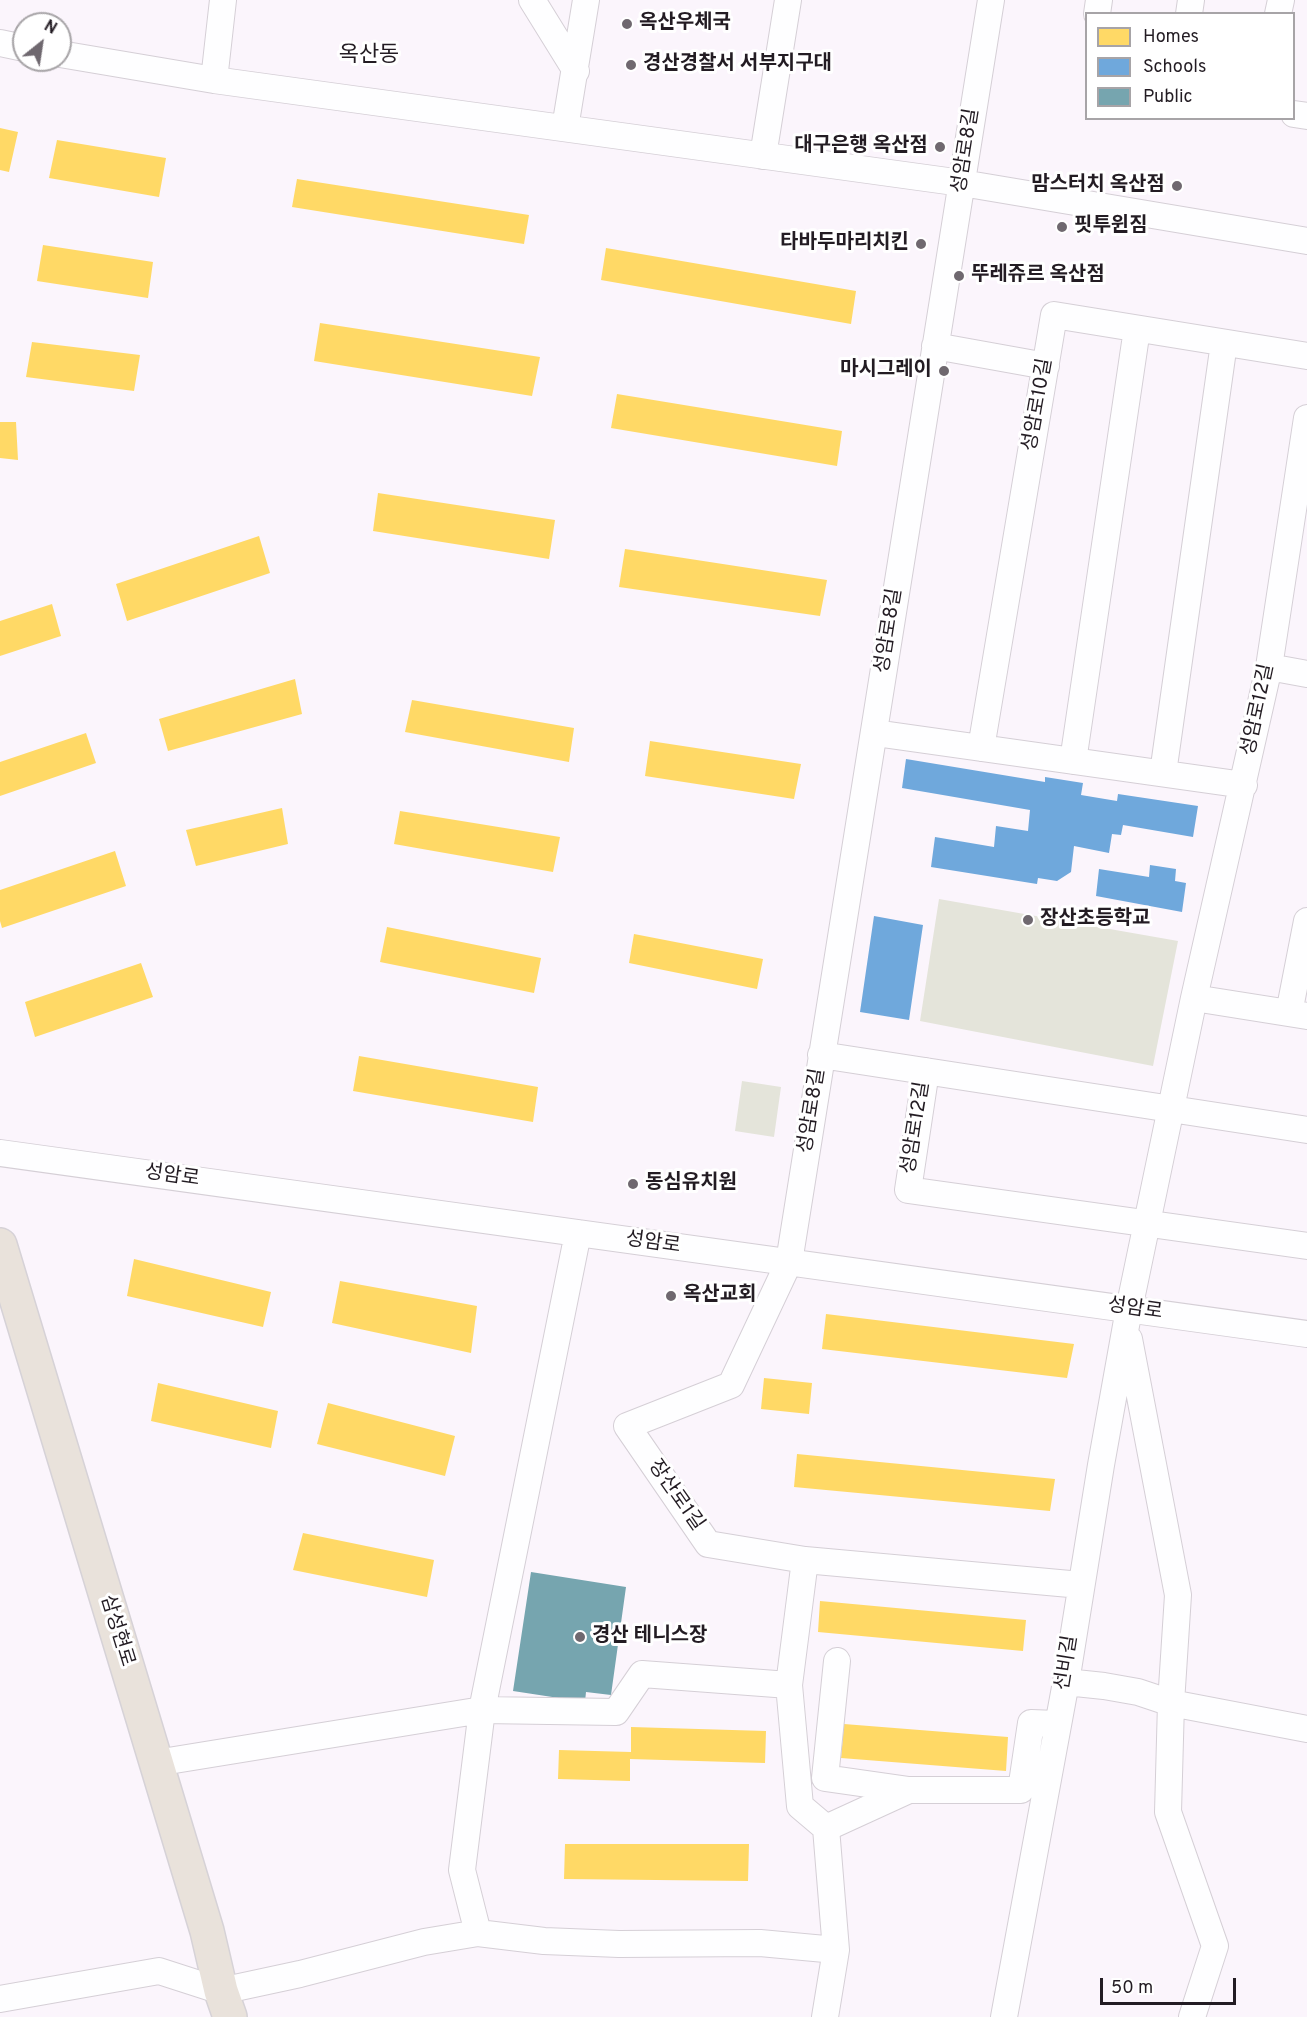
<!DOCTYPE html>
<meta charset="utf-8">
<style>
body{margin:0}
#map{position:relative;width:1307px;height:2017px;overflow:hidden;background:#fbf5fc;font-family:Overpass,sans-serif}
canvas{display:block}
.legend{position:absolute;left:1085px;top:12px;width:210px;height:108px;box-sizing:border-box;background:#fff;border:2px solid #a7a4a7;margin:0;padding:8px 10px;list-style:none;font-size:18px;color:#231c23}
.legend li{display:flex;align-items:center;gap:12px;height:30px}
.legend b{width:30px;border:2px solid #a7a4a7}
.north{position:absolute;left:12px;top:12px;width:60px;height:60px;box-sizing:border-box;background:#fff;border:2px solid #a7a4a7;border-radius:50%;rotate:30deg;font-size:16px;font-weight:700;line-height:24px;text-align:center;color:#231c23}
.north::after{content:'';display:block;margin:auto;width:21px;height:27px;background:#6f686f;clip-path:polygon(50% 0,100% 100%,50% 72%,0 100%)}
.scale{position:absolute;left:1100px;top:1978px;width:136px;height:27px;box-sizing:border-box;border:3px solid #231c23;border-top:0;padding-left:8px;font-size:18px;line-height:21px;white-space:nowrap;color:#231c23;-webkit-text-stroke:4px #fff;paint-order:stroke}
</style>
<div id="map">
<canvas width="1307" height="2017"></canvas>
<ul class="legend">
<li><b style="height:16px;background:#ffd966"></b>Homes</li>
<li><b style="height:16px;background:#6fa8dc"></b>Schools</li>
<li><b style="height:16px;background:#76a5af"></b>Public</li>
</ul>
<div class="north">N</div>
<div class="scale">50 m</div>
</div>
<script>
const context = document.querySelector('canvas').getContext('2d');
context.lineJoin = 'round';
function fillPath(path, color) {
  context.fillStyle = color;
  context.fill(path, 'evenodd');
}
function strokePath(path, color, width, dash) {
  context.strokeStyle = color;
  context.lineWidth = width;
  context.lineCap = dash ? 'butt' : 'round';
  context.setLineDash(dash || []);
  context.stroke(path);
}
function drawText(font, color, halo, rows, align = 'center') {
  context.font = font + ' Overpass,"Noto Sans KR",sans-serif';
  context.lineWidth = 6;
  context.setLineDash([]);
  context.textBaseline = 'middle';
  context.strokeStyle = halo;
  context.fillStyle = color;
  for (const [text, x, y, turn = 0] of rows) {
    context.save();
    context.translate(x, y);
    context.rotate((+turn || 0) * Math.PI / 180);
    context.textAlign = isNaN(turn) ? turn : align;
    if (halo) context.strokeText(text, 0, 0);
    context.fillText(text, 0, 0);
    context.restore();
  }
}
const green = new Path2D(`
 M939,899L1178,941L1153,1066L920,1021Z
 M742,1081L781,1087L774,1137L735,1131Z`);
const homes = new Path2D(`
 M0,128L18,132L9,172L0,170Z
 M57,140L166,158L159,197L49,178Z
 M297,179L529,215L524,244L292,207Z
 M43,245L153,262L148,298L37,281Z
 M606,248L856,291L851,324L601,280Z
 M320,323L540,357L532,396L314,361Z
 M32,342L140,355L134,391L26,377Z
 M617,394L842,431L837,466L611,428Z
 M0,422H16L18,460L0,458Z
 M378,493L555,520L549,559L373,531Z
 M259,536L270,573L127,621L116,584Z
 M625,549L827,580L820,616L619,587Z
 M52,604L61,636L0,656V621Z
 M295,679L302,714L168,751L159,719Z
 M412,700L574,728L569,762L405,732Z
 M86,733L96,763L0,796V762Z
 M650,741L801,764L794,799L645,776Z
 M282,808L288,844L196,866L186,830Z
 M400,811L560,837L553,872L394,844Z
 M115,851L126,886L2,928L0,921V890Z
 M387,927L541,958L534,993L380,962Z
 M634,934L763,959L757,989L629,963Z
 M141,963L153,997L35,1037L25,1002Z
 M359,1056L538,1087L533,1122L353,1091Z
 M134,1259L271,1292L263,1327L127,1296Z
 M340,1281L477,1306L471,1353L332,1323Z
 M826,1314L1074,1344L1067,1378L822,1349Z
 M764,1378L812,1383L809,1414L761,1409Z
 M158,1383L278,1411L271,1448L151,1421Z
 M328,1403L455,1436L445,1476L317,1444Z
 M797,1454L1055,1479L1050,1511L794,1487Z
 M303,1533L434,1560L427,1597L293,1570Z
 M820,1601L1026,1620L1023,1651L818,1632Z
 M844,1724L1008,1737L1006,1771L841,1758Z
 M631,1727L766,1731L765,1763L630,1759V1781L558,1779L559,1750L631,1752Z
 M565,1844H749L748,1881L564,1879Z`);
const schools = new Path2D(`
 M906,759L1045,782V777L1083,783L1081,795L1117,801L1118,794L1198,806L1193,837L1123,825L1121,835L1112,834L1109,853L1074,846L1071,872L1057,881L1038,878L1037,884L931,867L935,837L994,847L996,826L1028,831L1030,810L902,788Z
 M1150,865L1176,869L1175,881L1186,883L1182,912L1096,896L1099,869L1149,877Z
 M874,916L923,925L909,1020L860,1012Z`);
const public = new Path2D(`
 M531,1572L626,1587L611,1695L586,1692L585,1702L513,1691Z`);
const minor = new Path2D(`
 M532,0L576,71
 M1097,14L1099,0
 M1189,14L1191,0
 M1278,14L1281,0
 M0,43L24,48
 M60,54L214,80L962,183L1307,241
 M214,80L223,0
 M1294,114L1307,116
 M565,128L586,0
 M763,156L788,0
 M935,346L1046,366
 M1269,667L1307,674
 M875,733L1244,785
 M981,748L1054,315L1307,356
 M1073,761L1137,329
 M1163,773L1224,343
 M1194,998L1307,1016
 M1289,1013L1307,921
 M821,1055L1307,1130
 M926,1071L908,1190L1307,1246
 M0,1153L1307,1334
 M1129,1339L1178,1595L1171,1703L1168,1812L1215,1946L1192,2017
 M805,1560L708,1544L627,1426L731,1385L789,1262L991,0
 M837,1661L825,1778L909,1790H1021L1031,1723L1057,1724
 M1066,1682L1104,1686L1138,1692L1171,1703L1307,1729
 M156,1763L482,1710L616,1712L642,1674L789,1685
 M826,1828L909,1790
 M478,1933L462,1870L482,1710L578,1233
 M0,1999L159,1971L221,1991L300,1974L424,1942L478,1933L544,1941L619,1944L760,1943L836,1950
 M825,2017L836,1950L826,1828L800,1806L789,1685L805,1560L1081,1585
 M1004,2017L1066,1682L1101,1465L1129,1309L1194,998L1269,667L1307,418`);
const major = new Path2D(`
 M0,1245L207,1931L221,1991L230,2017`);
const markers = [
 [627,24,6,"#6f686f"],
 [631,65,6,"#6f686f"],
 [940,147,6,"#6f686f"],
 [1177,186,6,"#6f686f"],
 [1062,227,6,"#6f686f"],
 [921,244,6,"#6f686f"],
 [959,276,6,"#6f686f"],
 [944,371,6,"#6f686f"],
 [1028,920,6,"#6f686f"],
 [633,1184,6,"#6f686f"],
 [671,1296,6,"#6f686f"],
 [580,1637,6,"#6f686f"]
];
const poiNames = [
 ["옥산우체국",639,24],
 ["경산경찰서 서부지구대",643,65],
 ["대구은행 옥산점",928,147,"right"],
 ["맘스터치 옥산점",1165,186,"right"],
 ["핏투윈짐",1074,227],
 ["타바두마리치킨",909,244,"right"],
 ["뚜레쥬르 옥산점",971,276],
 ["마시그레이",932,371,"right"],
 ["장산초등학교",1040,920],
 ["동심유치원",645,1184],
 ["옥산교회",683,1296],
 ["경산 테니스장",592,1637]
];
const streetNames = [
 ["성암로8길",967,151,-81],
 ["성암로10길",1039,405,-80],
 ["성암로8길",890,631,-81],
 ["성암로12길",1259,710,-78],
 ["성암로8길",813,1111,-81],
 ["성암로12길",917,1128,-81],
 ["성암로",172,1177,8],
 ["성암로",653,1244,8],
 ["성암로",1135,1310,8],
 ["장산로1길",675,1496,55],
 ["삼성현로",116,1631,73],
 ["선비길",1068,1663,-81]
];
const quarterNames = [
 ["옥산동",369,57]
];
fillPath(green, '#e4e4da');
fillPath(homes, '#ffd966');
fillPath(schools, '#6fa8dc');
fillPath(public, '#76a5af');
strokePath(minor, '#d5cfd6', 28);
strokePath(major, '#d6d2d7', 36);
strokePath(minor, '#fefeff', 26);
strokePath(major, '#e9e2db', 33);
for (const [x, y, r, color] of markers) {
  const dot = new Path2D();
  dot.arc(x, y, r, 0, 2 * Math.PI);
  context.fillStyle = color;
  context.fill(dot);
  strokePath(dot, '#fff', 2);
}
drawText('bold 20px', '#231c23', '#fff', poiNames, 'left');
drawText('20px', '#231c23', '#fff', streetNames);
drawText('22px', '#231c23', '#fff', quarterNames);
</script>
